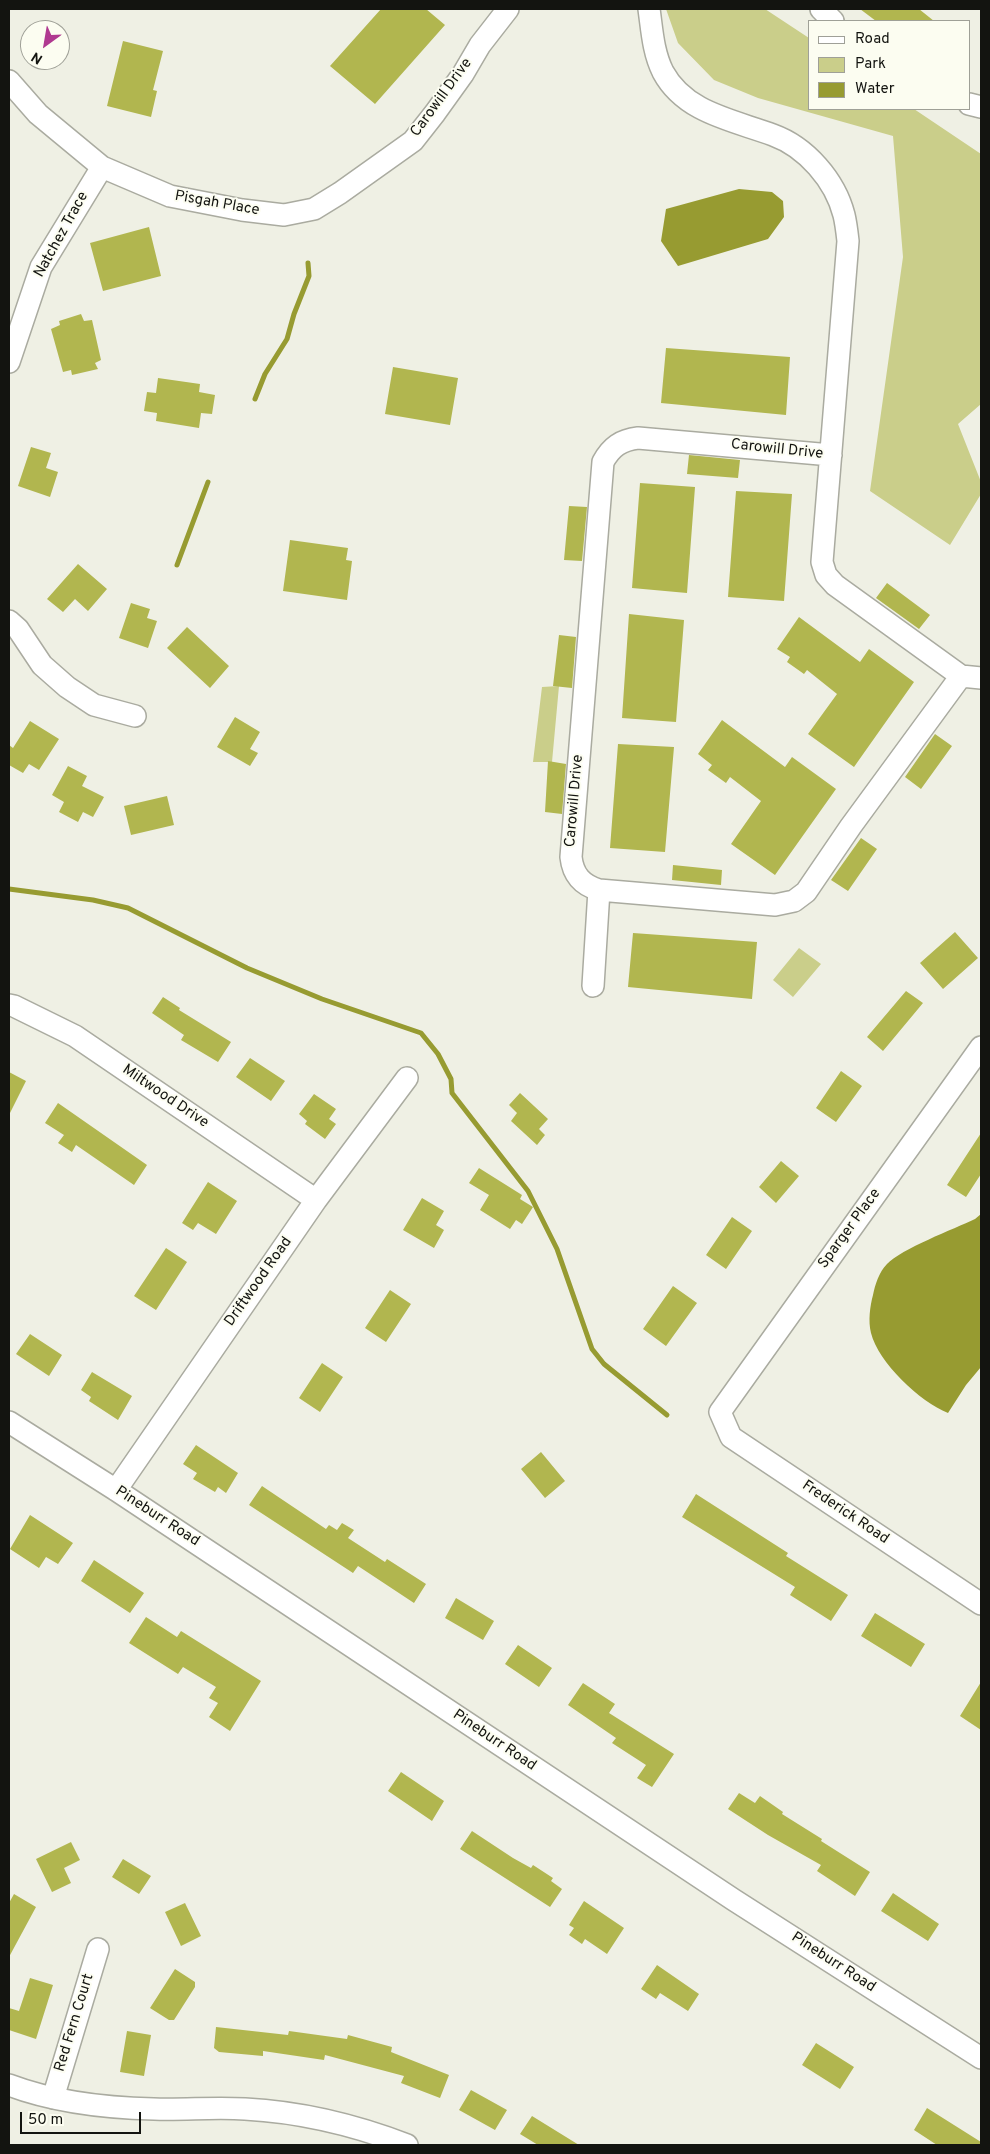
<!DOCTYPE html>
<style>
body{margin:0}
#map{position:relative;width:990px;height:2154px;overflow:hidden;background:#eff0e4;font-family:Overpass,sans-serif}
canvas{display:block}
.frame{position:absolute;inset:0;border:10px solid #131410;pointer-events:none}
.legend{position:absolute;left:808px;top:20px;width:162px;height:90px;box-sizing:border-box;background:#fcfdf1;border:1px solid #9fa097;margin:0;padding:6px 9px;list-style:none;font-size:15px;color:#131410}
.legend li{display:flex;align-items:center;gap:10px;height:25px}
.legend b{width:25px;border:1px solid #9fa097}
.north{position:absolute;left:20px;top:20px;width:50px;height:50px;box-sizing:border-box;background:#fcfdf1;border:1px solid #9fa097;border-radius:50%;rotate:212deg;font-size:14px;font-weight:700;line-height:20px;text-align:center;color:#131410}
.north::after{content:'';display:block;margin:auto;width:18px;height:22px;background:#b03990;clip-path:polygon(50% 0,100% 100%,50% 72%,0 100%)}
.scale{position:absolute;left:20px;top:2112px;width:121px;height:22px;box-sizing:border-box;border:2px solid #131410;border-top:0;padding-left:6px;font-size:15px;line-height:18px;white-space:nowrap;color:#131410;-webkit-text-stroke:4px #fcfdf1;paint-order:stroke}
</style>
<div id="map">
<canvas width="990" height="2154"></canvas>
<div class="frame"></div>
<ul class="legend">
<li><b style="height:6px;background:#fff"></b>Road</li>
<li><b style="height:14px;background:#cace8a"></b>Park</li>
<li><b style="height:14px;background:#979b31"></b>Water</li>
</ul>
<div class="north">N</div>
<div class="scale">50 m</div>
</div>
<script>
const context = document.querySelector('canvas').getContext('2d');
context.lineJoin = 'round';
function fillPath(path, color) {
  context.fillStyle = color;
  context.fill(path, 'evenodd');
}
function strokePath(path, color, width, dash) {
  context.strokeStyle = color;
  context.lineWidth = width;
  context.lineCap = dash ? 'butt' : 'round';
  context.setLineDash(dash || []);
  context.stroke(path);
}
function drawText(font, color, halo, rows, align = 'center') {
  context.font = font + ' Overpass,sans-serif';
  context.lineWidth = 4;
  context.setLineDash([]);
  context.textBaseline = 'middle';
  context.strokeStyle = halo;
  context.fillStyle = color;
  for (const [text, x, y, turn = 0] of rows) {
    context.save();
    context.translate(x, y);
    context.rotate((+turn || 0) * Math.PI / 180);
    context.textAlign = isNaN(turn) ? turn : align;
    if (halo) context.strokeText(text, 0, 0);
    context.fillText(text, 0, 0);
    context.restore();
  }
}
const green = new Path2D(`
 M666,9H765L809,38V109H914L981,154V404L958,424L981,482V494L950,545L870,491L903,257L893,136L758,98L714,80L678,43Z
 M559,686L552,762H533L542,687Z
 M799,948L821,964L793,997L773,980Z`);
const water = new Path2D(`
 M739,189L772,192L783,201L784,217L768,239L678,266L661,241L666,209Z
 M981,1214V1367L966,1385L948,1413C920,1402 878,1362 871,1333C868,1321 870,1306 873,1295C875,1285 879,1272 887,1264C901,1249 954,1229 975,1219Z`);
const stream = new Path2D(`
 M255,399L265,374L287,339L294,314L309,276L308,263
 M177,565L208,482
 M9,889L93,900L128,908L247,968L322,999L421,1033L438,1054L451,1079L452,1093L528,1191L557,1249L592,1349L604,1364L667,1415`);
const building = new Path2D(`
 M381,9H426L445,25L375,104L330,66Z
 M860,9H919L934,21H876Z
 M123,41L163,51L153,90L157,91L151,117L107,106Z
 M149,227L161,276L103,291L90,243Z
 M81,314L84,321L92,320L101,360L95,363L98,369L72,375L71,370L63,372L51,329L60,325L59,321Z
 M666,348L790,357L786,415L661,403Z
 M393,367L458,378L450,425L385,414Z
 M158,378L200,384L199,392L215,395L212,414L201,413L199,428L156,421L157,413L144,411L147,392L156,393Z
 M31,447L51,453L46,468L58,472L50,497L18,486Z
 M689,455L740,460L738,478L687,474Z
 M640,483L695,487L687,593L632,588Z
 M736,491L792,494L784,601L728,597Z
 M569,506L587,507L582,561L564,560Z
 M290,540L348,548L346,560L352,561L347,600L283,591Z
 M78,564L107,589L88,611L75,599L63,612L47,599Z
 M887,583L930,615L919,629L876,598Z
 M131,603L150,609L147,618L157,621L148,648L119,638Z
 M629,614L684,620L676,722L622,718Z
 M799,617L860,662L869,649L914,682L854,767L808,734L837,694L807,670L804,674L787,662L790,657L777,649Z
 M187,627L229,666L210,688L167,648Z
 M559,635L576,637L572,688L553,686Z
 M235,717L260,732L250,749L258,753L250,766L217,747Z
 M722,720L785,767L792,757L836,789L775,875L731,844L761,801L730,777L726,783L708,770L712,765L698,754Z
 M30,721L59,739L39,770L29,764L23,773L9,765V745L13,748Z
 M935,734L952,746L921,789L905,777Z
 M618,744L674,747L665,852L610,848Z
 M548,761L566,764L562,814L545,812Z
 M68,766L87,776L82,786L104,797L93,817L83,812L78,822L59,812L64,802L52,795Z
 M167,796L174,825L131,835L124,806Z
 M861,838L877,849L848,891L831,880Z
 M673,865L722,870L721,885L672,880Z
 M955,932L978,958L943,989L920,963Z
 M633,933L757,942L752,999L628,987Z
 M906,991L923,1003L883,1051L867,1037Z
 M163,997L180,1008L179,1010L231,1042L218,1062L181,1040L184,1035L152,1013Z
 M250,1058L285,1081L271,1101L236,1077Z
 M841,1071L862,1086L836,1122L816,1108Z
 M9,1072L26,1081L9,1115Z
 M520,1093L548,1119L539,1129L545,1135L537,1145L511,1121L517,1113L509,1105Z
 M314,1094L336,1109L329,1119L336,1124L325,1139L305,1124L307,1121L299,1114Z
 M58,1103L147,1165L134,1185L76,1145L72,1152L58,1143L64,1135L45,1123Z
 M981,1133V1174L966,1197L947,1185Z
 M781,1161L799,1176L776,1203L759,1187Z
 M479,1168L522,1195L520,1199L533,1207L522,1224L516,1220L510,1229L480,1210L489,1195L469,1183Z
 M208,1182L237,1201L216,1234L198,1223L193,1230L182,1223Z
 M422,1198L444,1211L436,1225L444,1230L434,1248L403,1230Z
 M732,1217L752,1231L726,1269L706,1255Z
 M166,1248L187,1262L156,1310L134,1296Z
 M673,1286L697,1303L666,1346L643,1329Z
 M390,1290L411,1304L386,1342L365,1328Z
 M30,1334L62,1355L49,1376L16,1354Z
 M322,1363L343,1377L320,1412L299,1398Z
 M92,1372L132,1396L118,1420L89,1401L91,1397L81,1390Z
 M196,1445L238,1473L226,1493L218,1487L215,1492L193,1479L197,1473L183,1464Z
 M541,1452L565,1481L545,1498L521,1469Z
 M262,1486L326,1529L329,1525L337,1530L342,1523L354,1530L348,1538L385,1562L387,1559L426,1584L414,1603L358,1566L353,1573L249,1505Z
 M696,1494L788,1553L786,1556L848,1595L831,1621L790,1595L795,1587L682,1517Z
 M30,1515L73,1543L58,1564L46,1557L39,1568L10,1549Z
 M94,1560L144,1593L130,1613L81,1581Z
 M456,1598L494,1621L483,1640L445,1618Z
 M875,1613L925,1644L911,1667L861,1636Z
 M146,1617L177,1637L181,1631L261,1681L230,1731L209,1717L218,1703L209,1698L216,1687L183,1667L178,1674L129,1643Z
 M518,1645L552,1668L539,1687L505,1664Z
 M981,1682V1730L960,1716Z
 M583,1683L615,1704L609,1713L674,1754L652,1787L637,1778L646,1765L612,1743L616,1738L568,1705Z
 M401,1772L444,1801L432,1821L388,1791Z
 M739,1793L755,1803L760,1796L783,1812L782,1814L822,1839L821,1841L870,1872L855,1896L817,1871L821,1865L768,1835L728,1809Z
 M472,1831L513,1858L531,1868L533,1865L553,1878L551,1881L562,1889L550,1907L460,1849Z
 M71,1842L80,1860L64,1868L71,1883L52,1892L36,1859Z
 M123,1859L151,1876L139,1894L112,1877Z
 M893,1893L939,1924L928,1941L881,1911Z
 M14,1894L36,1907L9,1957V1903Z
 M584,1901L624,1928L607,1954L585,1939L582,1944L569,1935L574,1928L569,1925Z
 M185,1903L201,1936L181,1946L165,1912Z
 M657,1965L699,1994L688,2011L660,1993L656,1999L641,1989Z
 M175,1969L195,1982V1987L174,2020H169L150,2008Z
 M30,1978L53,1985L36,2039L9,2030V2008L19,2011Z
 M216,2027L288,2035L289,2031L347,2039L348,2035L392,2047L391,2052L449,2075L440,2098L401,2083L404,2076L325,2055L324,2060L263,2051V2056L219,2052L214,2048Z
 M127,2031L151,2035L144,2076L120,2072Z
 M816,2043L854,2067L840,2089L802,2065Z
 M471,2090L507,2110L495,2130L459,2110Z
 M927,2108L981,2142V2145H937L914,2130Z
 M532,2116L579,2145H538L520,2134Z`);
const minor = new Path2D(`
 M649,9C652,30 653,52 663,72C685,113 733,120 773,135C806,147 835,180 844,215C846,223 847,232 848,241L822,562L826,575L835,585L961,676
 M821,9L833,21
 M9,81L38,114L102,167L170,196L242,210L284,215L314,209L340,193L413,141L435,113L463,74L480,45L508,9
 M969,104L981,107
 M9,362L41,267L102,167
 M831,455L638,438C621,440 611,447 603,462L571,857C573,875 582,885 599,890L775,905L794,901L806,892L851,826L961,676L981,678
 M9,621L18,629L42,665L67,687L94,705L135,716
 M593,986L599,890
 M9,1005L14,1006L75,1036L316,1200
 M981,1047L720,1412L731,1437L981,1604
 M9,1422L116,1490L734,1900L981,2058
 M116,1490L316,1200L407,1078
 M9,2085C54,2102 106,2108 154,2109C185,2110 215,2107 245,2109C302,2112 355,2125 407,2145
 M53,2098L98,1949`);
const streetNames = [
 ["Carowill Drive",442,98,-54],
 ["Pisgah Place",217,204,10],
 ["Natchez Trace",62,235,-61],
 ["Carowill Drive",777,450,6],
 ["Carowill Drive",575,801,-85],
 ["Miltwood Drive",165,1097,34],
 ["Sparger Place",850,1229,-54],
 ["Driftwood Road",259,1282,-55],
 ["Frederick Road",845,1513,34],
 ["Pineburr Road",157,1517,33],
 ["Pineburr Road",494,1741,34],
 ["Pineburr Road",833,1963,33],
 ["Red Fern Court",75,2023,-73]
];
fillPath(green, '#cace8a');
fillPath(water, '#979b31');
strokePath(stream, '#979b31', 5);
fillPath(building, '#b1b64f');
strokePath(minor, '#aaaba0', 24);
strokePath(minor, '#fff', 21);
drawText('15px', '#131410', '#fcfdf1', streetNames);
</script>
